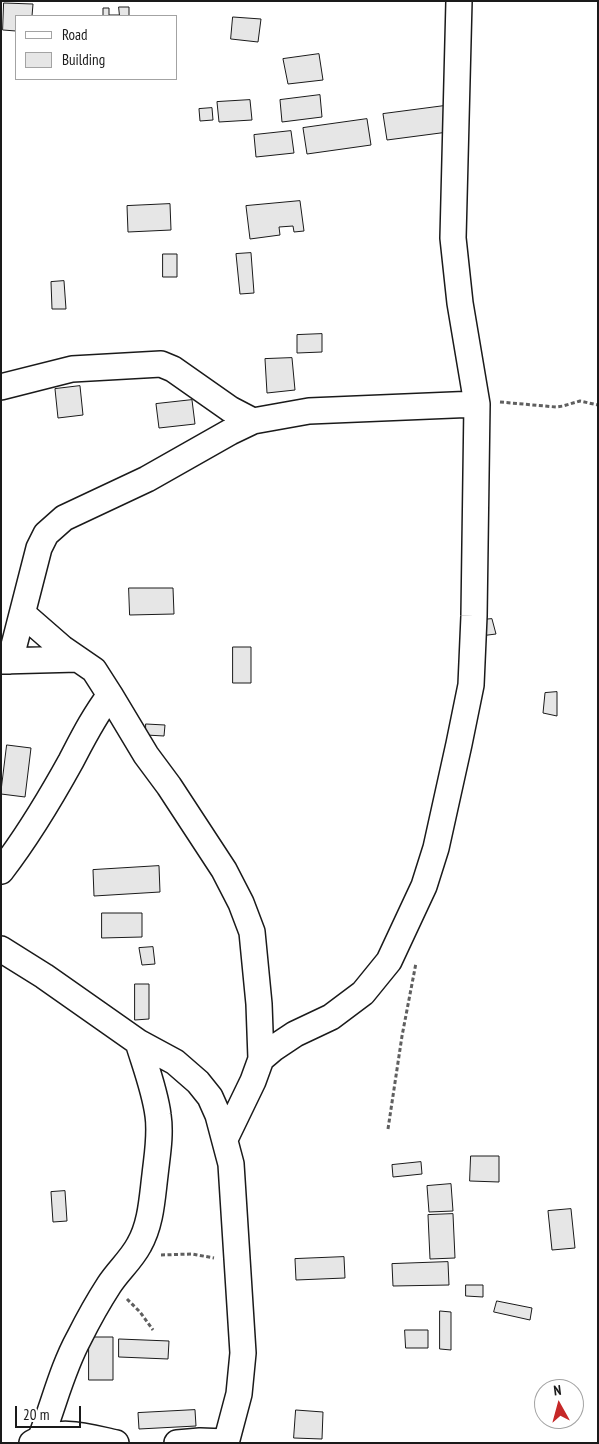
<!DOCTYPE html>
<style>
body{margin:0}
#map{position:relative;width:599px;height:1444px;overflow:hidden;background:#fff;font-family:"PT Sans Narrow",sans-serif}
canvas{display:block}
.frame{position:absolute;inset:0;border:2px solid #1a1a1a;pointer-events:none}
.legend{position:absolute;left:15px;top:15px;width:162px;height:65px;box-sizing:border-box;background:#fff;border:1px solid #a3a3a3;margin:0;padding:6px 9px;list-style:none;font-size:15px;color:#1a1a1a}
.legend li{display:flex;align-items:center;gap:10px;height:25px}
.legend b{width:25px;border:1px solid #a3a3a3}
.north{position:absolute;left:534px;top:1379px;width:50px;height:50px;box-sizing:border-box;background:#fff;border:1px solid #a3a3a3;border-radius:50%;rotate:353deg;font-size:14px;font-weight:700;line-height:20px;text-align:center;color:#1a1a1a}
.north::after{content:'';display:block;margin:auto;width:18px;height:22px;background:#c62828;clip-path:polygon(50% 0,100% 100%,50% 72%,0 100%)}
.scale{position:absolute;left:15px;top:1406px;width:66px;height:22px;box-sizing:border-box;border:2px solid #1a1a1a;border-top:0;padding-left:6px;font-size:15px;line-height:18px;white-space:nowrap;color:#1a1a1a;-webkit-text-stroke:4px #fff;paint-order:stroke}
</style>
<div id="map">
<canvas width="599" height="1444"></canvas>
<div class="frame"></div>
<ul class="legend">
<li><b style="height:6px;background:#fff"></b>Road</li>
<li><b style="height:14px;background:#e6e6e6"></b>Building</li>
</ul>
<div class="north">N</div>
<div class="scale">20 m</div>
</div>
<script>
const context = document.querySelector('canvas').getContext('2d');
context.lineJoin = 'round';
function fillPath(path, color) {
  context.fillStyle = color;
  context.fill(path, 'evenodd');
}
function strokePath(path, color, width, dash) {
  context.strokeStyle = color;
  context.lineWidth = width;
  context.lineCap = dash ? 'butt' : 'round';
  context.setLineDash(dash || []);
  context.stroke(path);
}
const building = new Path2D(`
 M4,3L33,4L32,16H16V31L3,30Z
 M119,7H129V16H103V8H109V15H119Z
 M233,17L261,19L258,42L231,39Z
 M319,54L323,80L288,84L283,59Z
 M320,95L322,117L282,122L280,100Z
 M250,100L252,120L219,122L217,102Z
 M444,106L448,132L387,140L383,114Z
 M212,108L213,120L200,121L199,109Z
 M367,119L371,145L307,154L303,128Z
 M291,131L294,153L256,157L254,135Z
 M300,201L304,231L294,232L293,226L279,227L280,235L250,239L246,206Z
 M170,204L171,230L128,232L127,206Z
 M251,253L254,293L240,294L236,254Z
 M163,254H177V277H163Z
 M64,281L66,309H52L51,282Z
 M322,334V352L297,353V335Z
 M292,358L295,390L267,393L265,359Z
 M80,386L83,415L58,418L55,389Z
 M192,400L195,424L159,428L156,404Z
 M129,588H173L174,614L130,615Z
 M492,619L496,634L480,636L481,620Z
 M233,647H251V683H233Z
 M557,692V716L543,713L545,693Z
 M146,724L165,725L164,736L146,735Z
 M7,745L31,748L25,797L1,794Z
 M159,866L160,892L94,896L93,870Z
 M102,913H142V937L102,938Z
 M153,947L155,964L142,965L139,948Z
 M135,984H149V1019L135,1020Z
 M471,1156H499V1182L470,1181Z
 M421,1162L422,1174L393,1177L392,1165Z
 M451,1184L453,1211L429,1212L427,1186Z
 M65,1191L67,1221L53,1222L51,1192Z
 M571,1209L575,1248L552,1250L548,1211Z
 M453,1214L455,1258L430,1259L428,1215Z
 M344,1257L345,1278L296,1280L295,1259Z
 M448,1262L449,1285L393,1286L392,1264Z
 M466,1285H483V1297L466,1296Z
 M497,1301L532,1308L530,1320L494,1312Z
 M440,1311L451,1312V1350L440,1349Z
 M405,1330H428V1348H406Z
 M89,1337H113V1380H89Z
 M119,1339L169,1341L168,1359L119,1357Z
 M195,1410L196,1426L139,1429L138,1413Z
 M296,1410L323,1412L322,1439L294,1438Z`);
const path = new Path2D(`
 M500,402L556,407L563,406L580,401L598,405
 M388,1129L402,1036L416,963
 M161,1255L192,1254L214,1258
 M127,1299L140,1312L153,1330`);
const minor = new Path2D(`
 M1,387L72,369L161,364L173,369L230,409L253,421
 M1,661L78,659
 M10,661L39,548L46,534L64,518L147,479L230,432L253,421L309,411L477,404
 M110,695L146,755L169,786L224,870L241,903L252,932L259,1004L261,1059
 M1,871C28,836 50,799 71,761C83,738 94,716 110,695L94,670L62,648L23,614
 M1,949L44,976L138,1042L175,1062L198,1082L210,1097L218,1115L231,1164L243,1353L239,1394L226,1443
 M225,1139L253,1081L261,1059L274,1048L295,1034L331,1017L363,993L389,961L424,886L436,848L459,744L471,685L474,616L477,404L460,303L453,238L459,1
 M41,1437C54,1404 62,1369 79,1338C88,1320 98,1302 109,1285C118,1271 131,1260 139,1245C151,1224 152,1199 155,1175C157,1156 161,1135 158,1115C155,1091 145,1065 138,1042
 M32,1443C59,1427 88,1437 116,1443
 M177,1443L200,1441L226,1442`);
fillPath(building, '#e6e6e6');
strokePath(building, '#1a1a1a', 1);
strokePath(minor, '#1a1a1a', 28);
strokePath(path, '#5f5f5f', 3, [4, 2.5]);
strokePath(minor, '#fff', 25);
</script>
